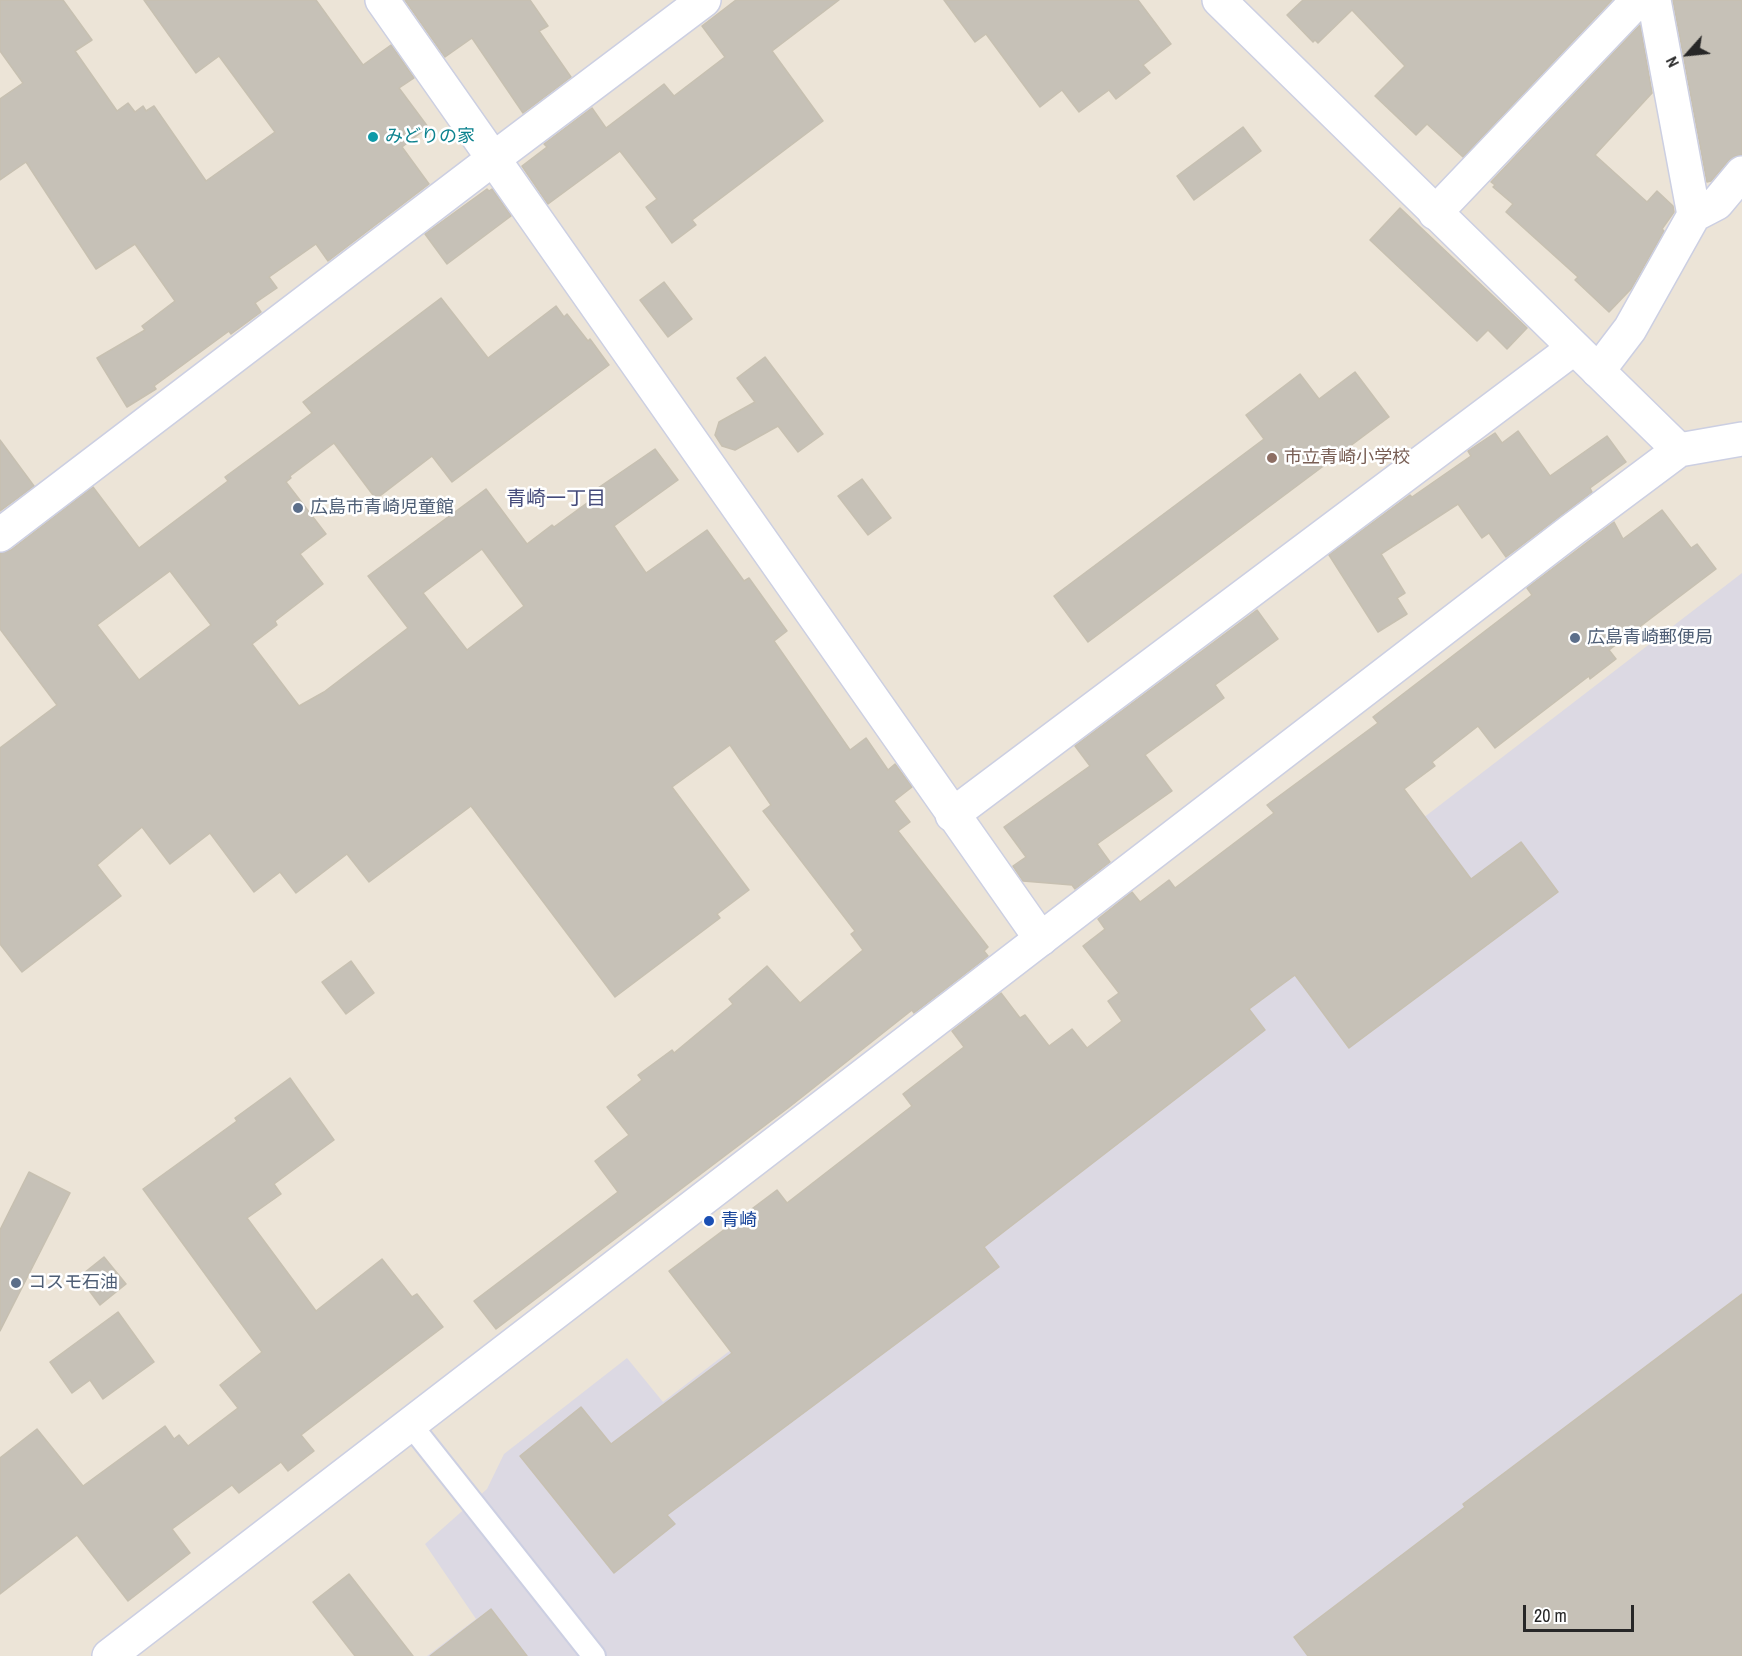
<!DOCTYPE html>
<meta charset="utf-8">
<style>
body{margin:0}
#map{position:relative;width:1742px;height:1656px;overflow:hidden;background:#ece4d7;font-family:"Archivo Narrow",sans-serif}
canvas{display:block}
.north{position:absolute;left:1658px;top:24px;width:60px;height:60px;-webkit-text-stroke:4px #fff;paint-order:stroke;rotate:243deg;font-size:16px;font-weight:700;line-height:24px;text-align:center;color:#272727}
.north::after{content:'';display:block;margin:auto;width:21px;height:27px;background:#272727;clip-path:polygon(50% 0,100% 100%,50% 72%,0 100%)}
.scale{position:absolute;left:1523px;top:1605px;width:111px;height:27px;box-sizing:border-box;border:3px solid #272727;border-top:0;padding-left:8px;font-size:18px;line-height:21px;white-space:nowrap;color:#272727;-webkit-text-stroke:4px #fff;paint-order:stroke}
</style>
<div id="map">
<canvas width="1742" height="1656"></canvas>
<div class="north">N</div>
<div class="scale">20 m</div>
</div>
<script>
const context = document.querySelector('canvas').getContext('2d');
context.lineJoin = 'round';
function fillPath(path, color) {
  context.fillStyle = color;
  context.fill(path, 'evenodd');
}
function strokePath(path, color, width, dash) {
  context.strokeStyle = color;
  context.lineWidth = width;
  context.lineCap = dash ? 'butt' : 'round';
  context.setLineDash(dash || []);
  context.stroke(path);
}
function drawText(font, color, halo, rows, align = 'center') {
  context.font = font + ' "Archivo Narrow","Noto Sans JP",sans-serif';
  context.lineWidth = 5;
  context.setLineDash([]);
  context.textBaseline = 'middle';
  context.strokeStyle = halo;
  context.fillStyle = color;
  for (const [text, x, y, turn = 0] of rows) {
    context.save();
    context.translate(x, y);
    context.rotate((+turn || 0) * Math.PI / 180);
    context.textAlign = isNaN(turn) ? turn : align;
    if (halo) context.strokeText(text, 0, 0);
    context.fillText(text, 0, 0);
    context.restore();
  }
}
const industrial = new Path2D(`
 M1742,573V1656H427L476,1619L425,1544L487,1489L504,1454L627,1358L663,1402Z`);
const building = new Path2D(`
 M0,0H63L92,40L75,51L117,111L128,103L135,112L143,106L146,111L154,106L206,181L275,132L219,56L196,73L144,0H316L363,65L391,45L414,78L399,88L428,127L402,147L429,184L328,261L316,244L269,277L277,288L255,303L261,312L231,334L229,331L154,386L156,389L127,407L97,358L145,330L142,326L175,301L135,244L96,269L26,162L0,180V99L23,83L0,51Z
 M405,0H530L548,26L539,31L571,77L523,113L472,38L445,57Z
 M736,0H839L772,51L823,121L692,220L696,225L672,243L646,207L657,199L620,151L548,204L522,166L547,147L544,144L592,108L606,128L664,84L674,96L725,57L702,26Z
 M944,0H1138L1171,44L1143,65L1150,73L1116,99L1109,90L1079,112L1062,90L1040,107L986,34L975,42Z
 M1303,0H1612L1463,157L1427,124L1416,135L1375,96L1405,66L1352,10L1318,43L1315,40L1313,42L1287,15Z
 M1673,0H1742V155L1735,156L1728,161L1711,181L1707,182Z
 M1640,25L1652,93L1595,155L1647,202L1657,191L1673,206L1674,212L1662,229L1664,231L1631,289L1609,312L1575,280L1578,277L1506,212L1513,204L1493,187L1495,185L1491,182Z
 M1243,127L1261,151L1194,200L1177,176Z
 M487,189L489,191L492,189L511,216L447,264L425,234Z
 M1400,208L1527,328L1507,349L1488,330L1477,341L1370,240Z
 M664,282L692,319L668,337L640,300Z
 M441,298L488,358L556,306L564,317L567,314L588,341L590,339L609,365L452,482L432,456L376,499L334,443L290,476L291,478L286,482L326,534L300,554L323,584L275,621L277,625L252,644L299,706L324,692L408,628L368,576L486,489L527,544L552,525L554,527L598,495L595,490L655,449L678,480L614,526L646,573L707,530L744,581L749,578L787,631L774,641L850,750L866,738L888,770L895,764L912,787L894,801L910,822L898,831L988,947L984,951L988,956L979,963L914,1013L912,1010L788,1108L496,1329L474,1301L618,1192L595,1161L629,1135L607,1107L642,1080L638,1075L672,1050L674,1053L733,1004L729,999L767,966L800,1003L863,950L851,934L855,931L763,811L771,805L730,745L672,787L749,890L717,914L720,918L615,997L471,806L369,882L347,854L296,893L280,872L254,892L210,833L170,864L142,827L97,865L121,896L22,972L0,944V748L57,705L0,629V553L11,550L93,487L139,548L228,481L225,477L312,413L303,402ZM482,549L524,606L467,650L423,593ZM170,571L211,625L139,680L97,625Z
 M765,357L823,434L798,452L778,426L735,450L722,446L715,435L719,422L755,402L737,378Z
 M1355,372L1389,417L1088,642L1054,596L1264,439L1246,415L1300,374L1319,399Z
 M1518,431L1550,476L1607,436L1626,462L1590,488L1592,492L1506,557L1489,533L1482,538L1458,504L1381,554L1405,593L1397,598L1407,614L1378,632L1329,555L1410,495L1412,497L1471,456L1468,451L1495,433L1502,443Z
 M0,440L34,486L0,511Z
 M862,479L891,518L868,535L838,496Z
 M1662,510L1691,548L1697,544L1716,569L1609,650L1616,659L1590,679L1589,676L1495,748L1478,726L1432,762L1435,766L1404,789L1471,879L1521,842L1558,892L1349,1048L1295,975L1249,1009L1265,1030L984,1247L999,1267L667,1515L675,1524L614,1573L520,1456L581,1407L611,1444L732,1353L669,1271L777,1190L787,1203L912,1106L903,1094L964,1047L952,1031L1001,993L1020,1018L1025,1015L1049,1046L1072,1029L1087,1048L1122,1021L1108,1001L1119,993L1083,946L1105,929L1098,919L1132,892L1140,902L1169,880L1175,888L1274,813L1267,805L1378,723L1373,717L1532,595L1527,588L1614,522L1623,539Z
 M1257,610L1278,639L1215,685L1224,698L1145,755L1172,791L1097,844L1110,862L1075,889L1072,885L1023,881L1013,866L1026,857L1004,827L1090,766L1075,746Z
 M351,961L374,993L346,1014L322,982Z
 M290,1078L334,1140L274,1184L281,1194L247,1218L316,1311L382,1259L412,1297L417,1294L443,1327L301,1435L314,1451L288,1471L281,1462L239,1493L232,1485L172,1529L190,1553L128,1601L77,1535L0,1594V1458L37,1429L83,1486L165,1426L174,1439L179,1435L188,1446L238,1408L220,1385L262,1352L143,1189L237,1121L235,1118Z
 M29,1172L70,1193L0,1331V1230Z
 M104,1257L126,1284L100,1305L79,1277Z
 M1742,1294V1656H1308L1294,1637L1465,1507L1463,1504Z
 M118,1312L154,1362L103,1399L90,1380L72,1393L50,1362Z
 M349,1574L413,1656H355L313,1602Z
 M491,1609L527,1656H430Z`);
const service = new Path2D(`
 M410,1424L594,1656`);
const minor = new Path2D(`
 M382,0L1041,939
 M1435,213L1638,0
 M1694,215L1717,203L1742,173
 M1598,371L1630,329L1694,215L1654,0
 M0,535L493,159L704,0
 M952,815L1574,348`);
const tertiary = new Path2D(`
 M1219,0L1679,450
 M109,1656L1572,530L1679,450L1742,439`);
const markers = [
 [373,137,6,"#0f9aa8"],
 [1272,458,6,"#8d6e63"],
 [298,508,6,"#5c6f8a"],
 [1575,638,6,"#5c6f8a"],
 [709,1221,6,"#1a4fb4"],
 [16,1283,6,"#5c6f8a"]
];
const cultureNames = [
 ["みどりの家",385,137]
];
const educationNames = [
 ["市立青崎小学校",1284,458]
];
const serviceNames = [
 ["広島市青崎児童館",310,508],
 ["広島青崎郵便局",1587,638],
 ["コスモ石油",28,1283]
];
const transitNames = [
 ["青崎",721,1221]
];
const neighbourhoodNames = [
 ["青崎一丁目",556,500]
];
fillPath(industrial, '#dcd9e3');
fillPath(building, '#c6c1b7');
strokePath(building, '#c7c0b1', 1.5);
strokePath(service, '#cccfe2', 26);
strokePath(minor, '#cccfe2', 36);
strokePath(tertiary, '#cccfe2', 36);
strokePath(service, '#fff', 22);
strokePath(minor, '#fff', 33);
strokePath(tertiary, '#fff', 33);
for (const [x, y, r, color] of markers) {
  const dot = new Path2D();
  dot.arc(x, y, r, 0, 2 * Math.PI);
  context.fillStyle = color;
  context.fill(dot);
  strokePath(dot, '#fff', 2);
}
drawText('18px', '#0d838f', '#fff', cultureNames, 'left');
drawText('18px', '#785e54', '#fff', educationNames, 'left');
drawText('18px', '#4e5e75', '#fff', serviceNames, 'left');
drawText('18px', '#164399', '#fff', transitNames, 'left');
drawText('20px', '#454b7b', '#fff', neighbourhoodNames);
</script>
